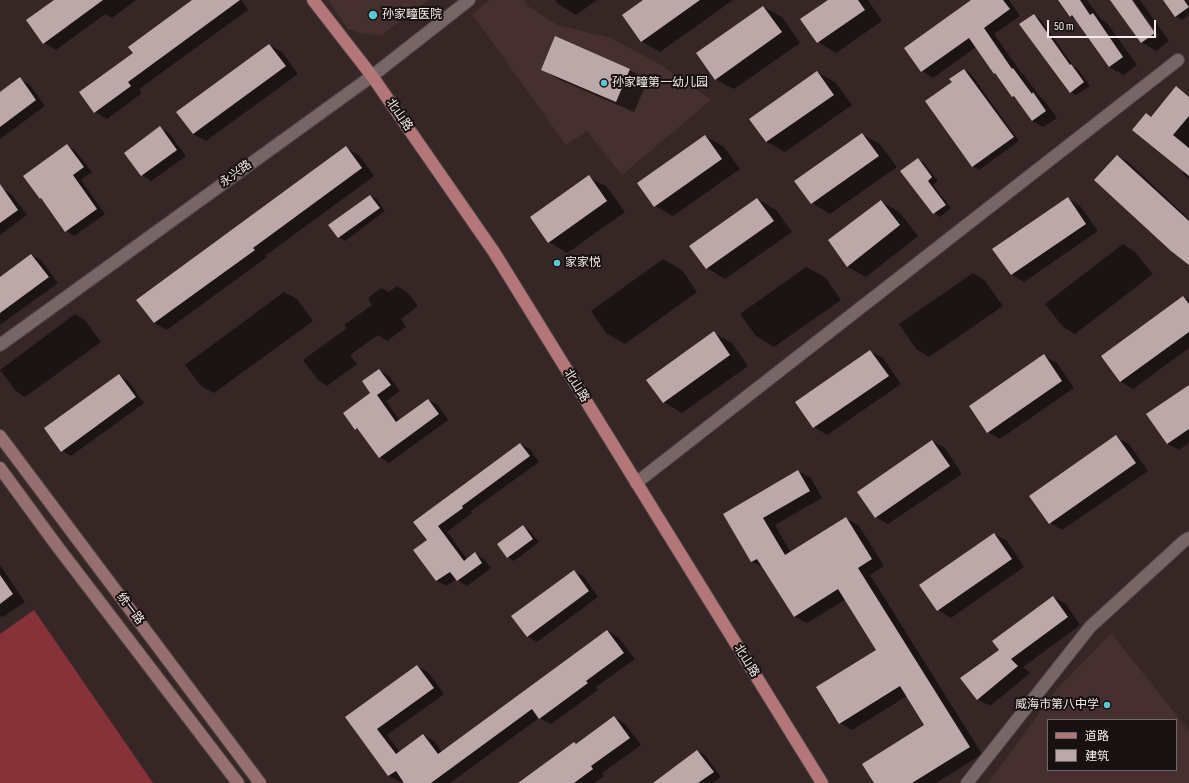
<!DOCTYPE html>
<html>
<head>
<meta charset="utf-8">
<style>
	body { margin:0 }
	#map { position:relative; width:1189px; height:783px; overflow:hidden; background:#362626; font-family:"Sofia Sans Condensed","Noto Sans SC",sans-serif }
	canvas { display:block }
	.legend { position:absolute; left:1047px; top:719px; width:130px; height:52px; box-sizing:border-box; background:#181111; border:1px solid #716969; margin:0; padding:5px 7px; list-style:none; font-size:12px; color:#f7ecec }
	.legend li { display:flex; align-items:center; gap:8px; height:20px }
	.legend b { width:20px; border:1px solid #716969 }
	.scale { position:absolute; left:1047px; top:20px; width:109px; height:18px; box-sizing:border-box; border:2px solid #f7ecec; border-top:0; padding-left:5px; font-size:12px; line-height:14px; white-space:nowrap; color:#f7ecec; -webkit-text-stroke:3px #181111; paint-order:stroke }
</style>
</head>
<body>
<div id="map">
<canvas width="1189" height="783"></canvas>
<ul class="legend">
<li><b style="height:5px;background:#b37779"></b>道路</li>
<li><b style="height:11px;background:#bca8a8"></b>建筑</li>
</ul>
<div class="scale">50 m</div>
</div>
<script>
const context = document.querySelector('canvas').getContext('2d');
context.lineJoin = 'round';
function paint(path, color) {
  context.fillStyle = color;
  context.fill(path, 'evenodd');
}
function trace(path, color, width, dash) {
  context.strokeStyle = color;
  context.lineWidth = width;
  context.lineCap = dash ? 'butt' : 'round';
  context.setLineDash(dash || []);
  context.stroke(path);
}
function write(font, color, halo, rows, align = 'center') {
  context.font = font + ' "Sofia Sans Condensed","Noto Sans SC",sans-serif';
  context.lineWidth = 4;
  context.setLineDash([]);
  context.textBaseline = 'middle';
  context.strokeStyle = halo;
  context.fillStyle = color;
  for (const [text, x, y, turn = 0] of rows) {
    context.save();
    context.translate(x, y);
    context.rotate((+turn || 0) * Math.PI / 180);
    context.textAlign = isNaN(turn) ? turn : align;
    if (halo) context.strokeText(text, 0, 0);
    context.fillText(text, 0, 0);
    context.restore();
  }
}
paint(new Path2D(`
	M328,0h101l-47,35 -19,-1 -15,-5z
	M490,0h34l4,6 29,19 54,13 52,28 48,34 -89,75 -35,-44 -21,14 -94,-131z
	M1111,633l78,98v52h-201l69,-94zM1048,720h128v50h-128z`), '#452f2f');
paint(new Path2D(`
	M34,610l119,173h-153v-149z`), '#873239');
paint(new Path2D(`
	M56,0h80l-24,18 -7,-4 -49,36 -12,-7z
	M194,0h47l7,10 -109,79 3,4 -35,26 -12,-7 39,-59z
	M555,0h42l-21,15 -18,-11z
	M645,0h88l-73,52 -19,-11z
	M829,0h39l14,21 -46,32 -18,-11 -16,-22z
	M972,0h37l11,16 -26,18 28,40 2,1 16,22 4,3 13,18 -14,9 -11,-6 -15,-23 -4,-2 -15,-21 -3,-2 -19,-26 -43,31 -11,-7 -17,-23z
	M1059,0h28l14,19 6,4 30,42 -13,10 -15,-8 -32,-47 -7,-4z
	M1111,0h20l26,38 2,-2 -26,-36h7l29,41 -13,10 -15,-9z
	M1164,0h23l2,2v13l-7,5 -7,-4z
	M763,7l19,10 18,26 -66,46 -19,-10z
	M1034,15l6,4 34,48 3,1 13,18 -14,9 -6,-3z
	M269,45l13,7 16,22 -92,67 -13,-7z
	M542,69l88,1 18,10 -14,32 -74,-32z
	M964,70l6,3 49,68 -40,29 -7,-4z
	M817,72l19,11 16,22 -67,47 -18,-10 -16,-23z
	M20,79l9,5 16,22 -45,33v-46z
	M1176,87l13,10v82l-7,-6 2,-2 -33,-54z
	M160,128l9,5 17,23 -35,25 -9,-6z
	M862,134l18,10 17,23 -67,47 -18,-11z
	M705,136l19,11 16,22 -67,47 -18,-10z
	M67,146l8,4 17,22 -11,8 24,34 -31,22 -8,-5 -22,-31 -3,-1 -17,-22z
	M346,148l13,7 15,21 -109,80 2,1 -100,73 -13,-7z
	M1117,156l10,5 62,58v45z
	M918,159l6,4 14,18 -5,4 18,23 -11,9 -6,-4z
	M589,177l18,10 18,25 -58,41 -18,-11z
	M2,188l9,6 16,21 -27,20v-45z
	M370,196l7,3 8,12 -40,30 -7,-4z
	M1068,198l12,8 18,25 -74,51 -13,-8z
	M757,199l19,11 16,22 -67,47 -18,-11z
	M881,201l18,11 19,24 -52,41 -18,-10 -19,-27z
	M1123,244l12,8 18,22 -78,60 -12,-7 -18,-23z
	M31,255l10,5 17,23 -58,42v-47z
	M663,259l19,11 15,22 -72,52 -19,-11 -15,-22z
	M806,267l19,10 16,23 -67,47 -18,-11 -16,-22z
	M973,273l12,8 18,25 -74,51 -13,-8 -17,-25z
	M397,286l10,6 11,14 -17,13 5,8 -19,14 -9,-6 -28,20 7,9 -30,22 -9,-6 -15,-20 44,-32 -3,-3 28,-20 -4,-7 13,-10 8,4z
	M284,292l13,7 16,22 -99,72 -13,-7 -16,-21z
	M1183,297l6,3v48l-56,41 -12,-7 -19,-26z
	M75,314l10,6 16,22 -76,55 -9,-6 -16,-21z
	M714,333l18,10 16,23 -66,47 -18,-11z
	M870,351l13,7 18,26 -74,51 -13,-8 -18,-25z
	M1044,356l13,7 17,25 -74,51 -12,-7z
	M379,370l10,6 11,15 -14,10 14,20 28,-21 10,5 10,15 -59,43 -9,-6 -19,-25 -5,-3 15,-36z
	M119,375l9,6 16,22 -73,53 -9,-5z
	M1189,386v57l-10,7 -11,-6z
	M1116,437l13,7 19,27 -86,59 -12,-7z
	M932,441l13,7 17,26 -74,50 -12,-7z
	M520,444l10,5 9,13 -68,49 1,2 -25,19 20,27 8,-5 9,5 7,9 -24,18 -11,-7 -9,7 -10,-5 -22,-31 13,-10 -13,-18z
	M798,471l13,7 11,20 -47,27 16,28 55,-35 13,8 25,40 -14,9 112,179 -46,29h-61l51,-57 -19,-30 -55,34 -12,-7 37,-73 -31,-51 -39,24 -13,-7 -29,-47 -13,-8 -28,-47z
	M523,526l6,4 10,12 -25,19 -6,-4z
	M994,534l13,7 17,26 -73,51 -13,-8z
	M0,565l25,37 -22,15 -3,-1z
	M574,571l10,6 14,20 -61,45 -10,-6z
	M1053,597l13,7 14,21 -57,42 7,6 -40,33 -13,-7 23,-49z
	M608,631l10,6 17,22 -39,28 2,3 -47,34 -12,-6 -89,65h-44l-3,-3 -3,2 -11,-6 -43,-58 71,-52 11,6 16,22 -57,41 13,17 23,-17 11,6 8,11z
	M614,717l11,7 16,21 -39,28 2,3 -10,7h-74l57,-38z
	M697,751l8,4 16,22 -9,6h-58z`), '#0007');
paint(new Path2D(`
	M54,0h49l-60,44 -17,-24z
	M192,0h48l-112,82 3,4 -37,27 -15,-21 54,-39 -5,-6z
	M643,0h57l-59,42 -19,-27z
	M828,0h30l7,10 -48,33 -17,-24z
	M971,0h32l7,9 -26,19 28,41 1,-1 19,26 1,-2 13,19 -14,10 -18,-25 -2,1 -17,-24 -1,1 -25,-36 -48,34 -17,-24z
	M1058,0h22l10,15 3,-2 30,44 -14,10 -37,-52 -2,2z
	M1110,0h22l23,33 -14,10z
	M1163,0h21l5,7 -14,10z
	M763,6l19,26 -67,48 -19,-27z
	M1034,14l36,51 1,-1 13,18 -14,11 -51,-69z
	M555,36l75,33 -14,33 -75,-32z
	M269,44l17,22 -93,68 -17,-22z
	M964,69l50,68 -42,30 -47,-66 27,-19 -3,-3z
	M817,71l17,24 -68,47 -17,-23z
	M20,77l16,23 -36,27v-35z
	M1176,86l13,11v19l-16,19 16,13v28l-57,-46 14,-17 5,4z
	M160,126l17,24 -36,26 -17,-23z
	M862,133l17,23 -68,48 -17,-23z
	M705,135l17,24 -68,48 -17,-24z
	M67,144l17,23 -11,8 24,34 -32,23 -24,-34 -1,1 -17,-23z
	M346,146l16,22 -109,80 2,2 -101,73 -18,-23z
	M1117,155l72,66v44l-18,-14 -77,-71z
	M918,158l14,19 -4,4 18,24 -13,9 -33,-43z
	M589,175l18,26 -59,42 -18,-26z
	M0,184l18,26 -18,13z
	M370,195l10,13 -42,30 -10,-13z
	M1068,197l18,27 -75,51 -19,-26z
	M757,198l17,23 -68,48 -17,-23z
	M881,200l19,25 -53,42 -19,-27z
	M31,254l18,23 -49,36v-36z
	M1183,296l6,8v28l-69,50 -19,-26z
	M714,331l16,24 -67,48 -17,-23z
	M870,350l19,26 -76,52 -18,-26z
	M1044,354l18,27 -75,52 -18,-27z
	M379,369l12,16 -14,10 19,27 32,-23 11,15 -60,44 -22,-30 -2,2 -12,-17 27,-20 -8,-12z
	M119,374l17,23 -75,55 -17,-24z
	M1189,385v44l-22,15 -21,-30z
	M1116,435l20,28 -87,61 -20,-28z
	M932,440l18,26 -75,52 -18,-26z
	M520,443l10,13 -68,50 1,2 -25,18 26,35 11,-9 7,11 -25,18 -7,-9 -14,9 -23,-31 14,-10 -14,-18z
	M798,470l12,21 -47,27 22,37 61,-38 26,42 -14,9 112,179 -58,36h-38l-12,-19 62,-39 -24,-39 -61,38 -23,-37 60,-37 -38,-61 -44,28 -37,-58 -6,3 -28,-48z
	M523,525l10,14 -26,19 -10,-14z
	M994,533l18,26 -75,52 -18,-26z
	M574,570l15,21 -62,46 -16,-21z
	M0,575l13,19 -13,10z
	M1053,596l15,21 -57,42 7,7 -41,34 -17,-22 39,-28 -7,-9z
	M607,630l17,23 -38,28 2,2 -49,36 -7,-10 -101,74h-27l-8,-12 -8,5 -43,-59 72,-52 17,23 -57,41 19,25 27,-20 15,20z
	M614,716l16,22 -39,28 2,3 -19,14h-56l56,-41 2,2z
	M697,750l17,22 -16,11h-45z`), '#bca8a8');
const tertiary = new Path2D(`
	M0,345l372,-269 97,-76
	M636,483l542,-423
	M967,783l123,-156 94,-86 5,-3`);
const secondary = new Path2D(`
	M0,436l260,347
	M0,468l57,78 181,237`);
const primary = new Path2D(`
	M313,0l59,76 122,176 328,531`);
trace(tertiary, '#514444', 14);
trace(secondary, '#514444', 14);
trace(primary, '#514444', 14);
trace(tertiary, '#786666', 12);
trace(secondary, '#966f70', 12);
trace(primary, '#b37779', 12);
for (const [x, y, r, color] of [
	[373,15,5,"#52ccd1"],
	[604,83,4,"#52ccd1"],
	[557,263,4,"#52ccd1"],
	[1107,705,4,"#52ccd1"]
]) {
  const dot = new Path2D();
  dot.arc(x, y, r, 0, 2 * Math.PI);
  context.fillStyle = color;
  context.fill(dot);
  trace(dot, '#181111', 1.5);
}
write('12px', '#f7ecec', '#181111', [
	["孙家疃医院",382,15],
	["孙家疃第一幼儿园",612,83],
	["家家悦",565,263],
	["威海市第八中学",1099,705,"right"]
], 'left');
write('12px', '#f7ecec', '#181111', [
	["北山路",399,115,55],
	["永兴路",236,174,-36],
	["北山路",576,386,58],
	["统一路",130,609,53],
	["北山路",746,661,58]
]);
</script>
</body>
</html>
